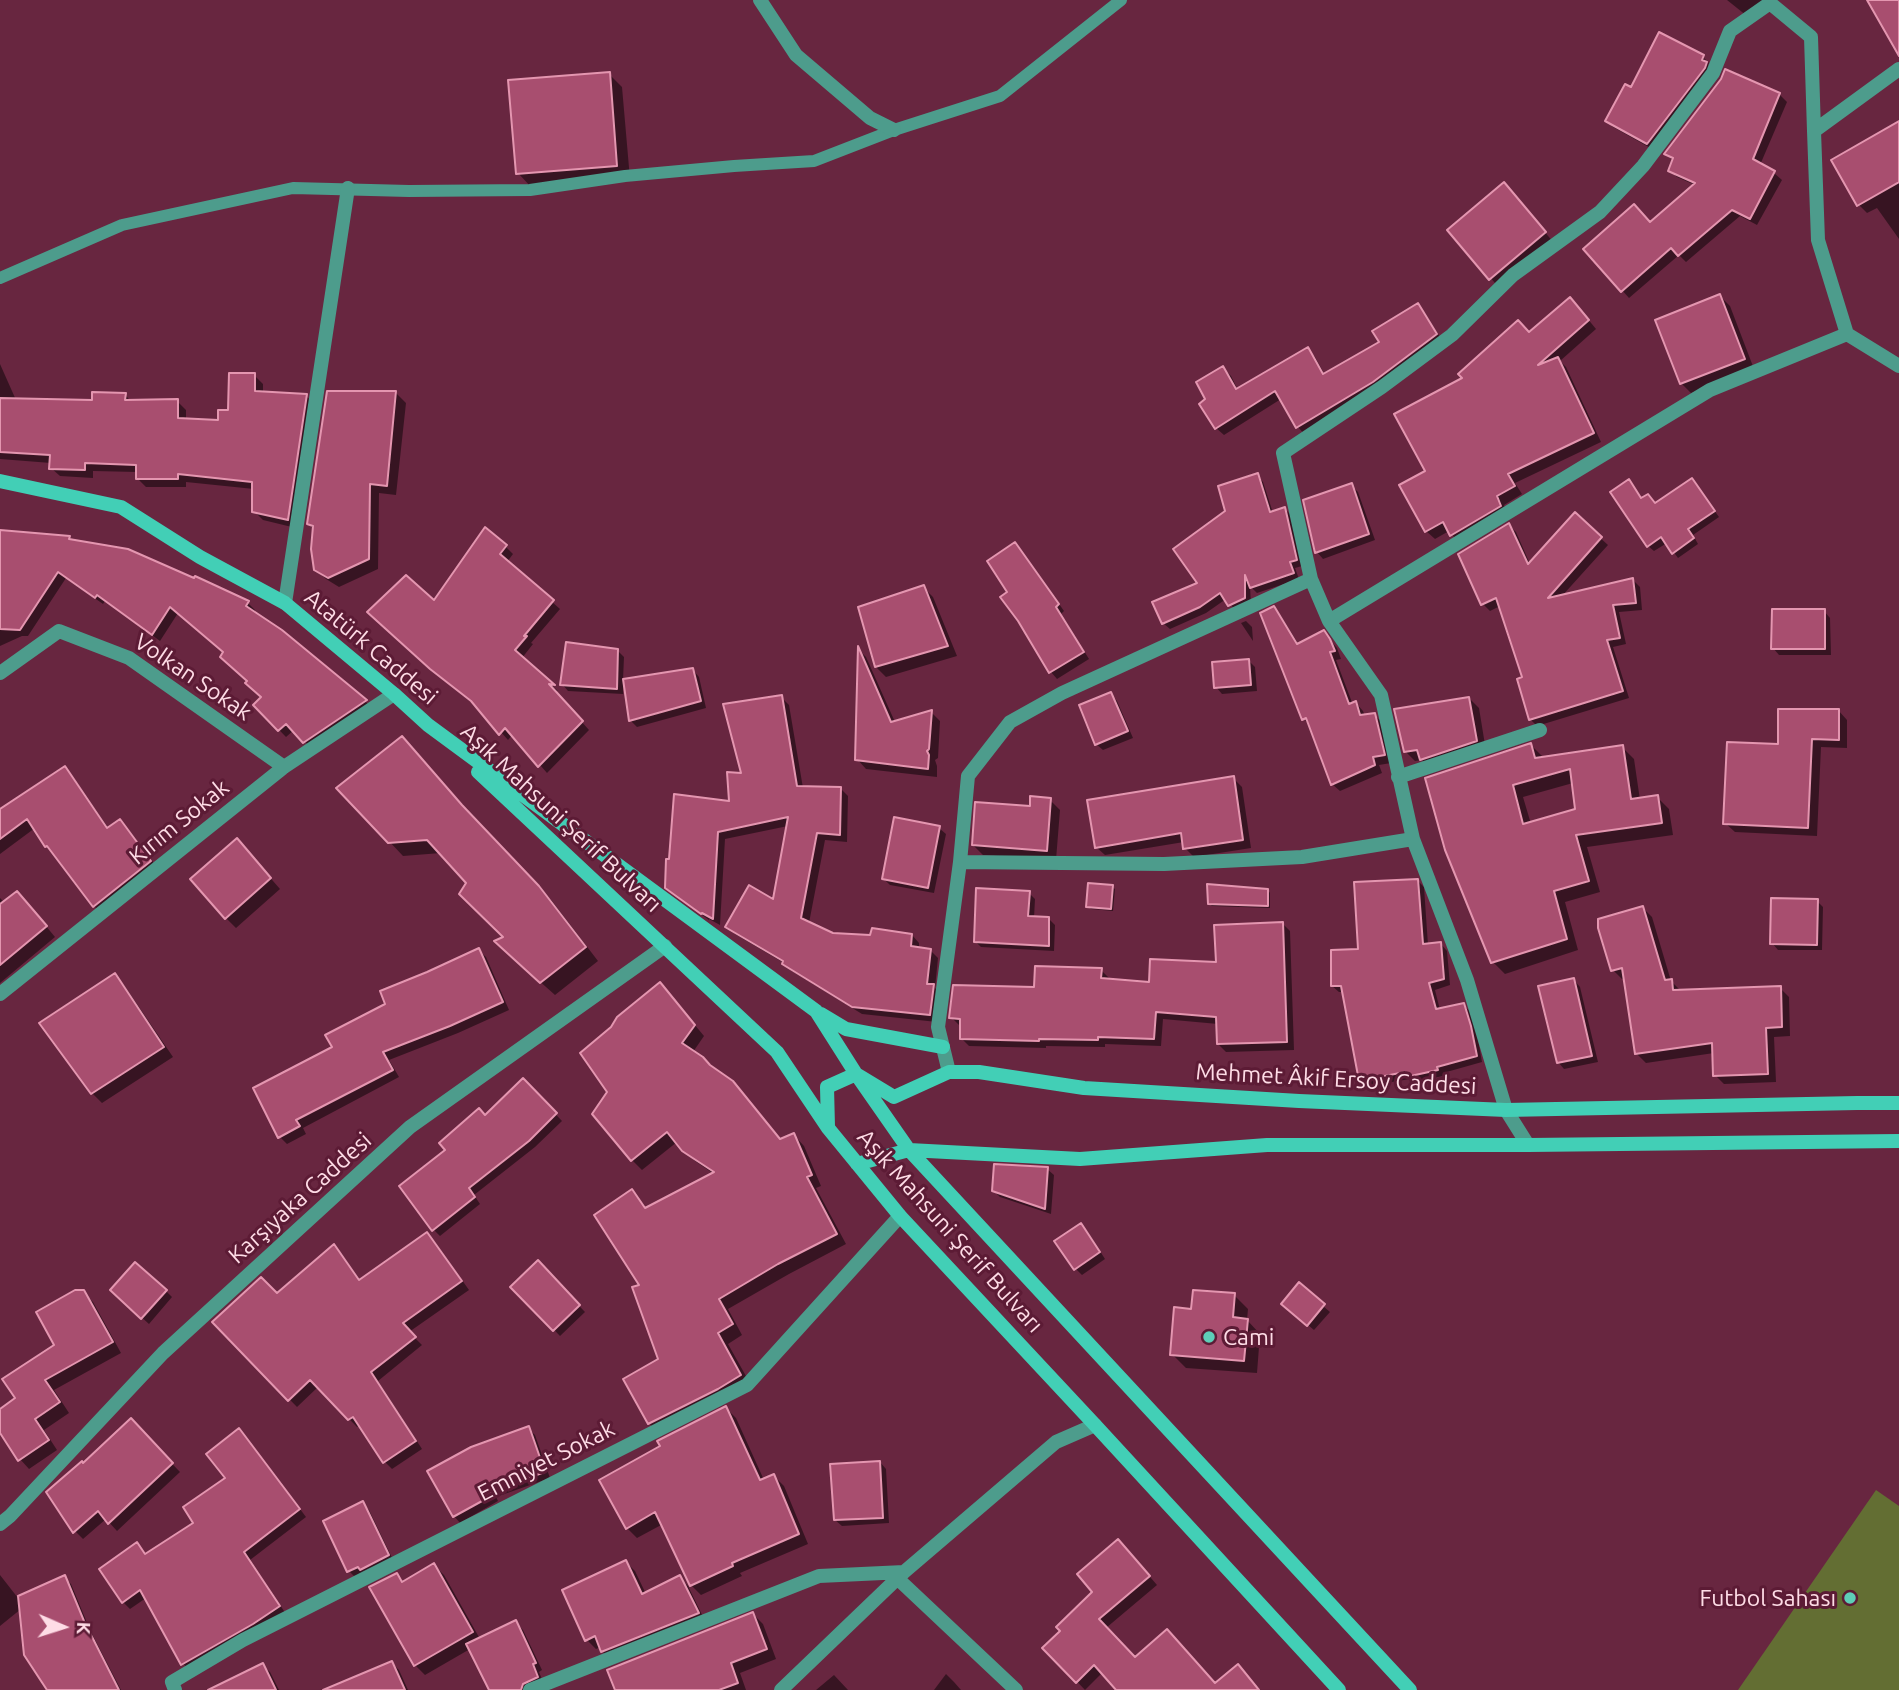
<!DOCTYPE html>
<html>
<head>
<meta charset="utf-8">
<style>
	body { margin:0 }
	#map { position:relative; width:1899px; height:1690px; overflow:hidden; background:#682640; font-family:Ubuntu,sans-serif }
	canvas { display:block }
	.north { position:absolute; left:28px; top:1592px; width:70px; height:70px; -webkit-text-stroke:5px #5c1b35; paint-order:stroke; rotate:93deg; font-size:19px; font-weight:700; line-height:28px; text-align:center; color:#fedce6 }
	.north::after { content:''; display:block; margin:auto; width:24px; height:32px; background:#fedce6; clip-path:polygon(50% 0,100% 100%,50% 72%,0 100%) }
</style>
</head>
<body>
<div id="map">
<canvas width="1899" height="1690"></canvas>
<div class="north">K</div>
</div>
<script>
const context = document.querySelector('canvas').getContext('2d');
context.lineJoin = 'round';
function paint(path, color) {
  context.fillStyle = color;
  context.fill(path, 'evenodd');
}
function trace(path, color, width, dash) {
  context.strokeStyle = color;
  context.lineWidth = width;
  context.lineCap = dash ? 'butt' : 'round';
  context.setLineDash(dash || []);
  context.stroke(path);
}
function write(font, color, halo, rows, align = 'center') {
  context.font = font + ' Ubuntu,sans-serif';
  context.lineWidth = 6;
  context.setLineDash([]);
  context.textBaseline = 'middle';
  context.strokeStyle = halo;
  context.fillStyle = color;
  for (const [text, x, y, turn = 0] of rows) {
    context.save();
    context.translate(x, y);
    context.rotate((+turn || 0) * Math.PI / 180);
    context.textAlign = isNaN(turn) ? turn : align;
    if (halo) context.strokeText(text, 0, 0);
    context.fillText(text, 0, 0);
    context.restore();
  }
}
paint(new Path2D(`
	M1876,1490l23,16v184h-161z`), '#636e33');
paint(new Path2D(`
	M1727,0h51l-26,20z
	M1703,57l6,6 -1,2 4,5 -58,80 -41,-23 -6,-6 25,-32z
	M609,74l13,13 8,92 -99,8 -13,-14z
	M1779,94l8,8 -27,63 14,8 8,7 -25,45 -17,-9 -54,46 -7,-7 -50,43 -44,-49 66,-25 44,-39 -18,-8 -7,-7 4,-9 -7,-7z
	M1899,130v109l-22,-31 -10,5 -8,-8z
	M1513,194l41,49 -54,46 -50,-59z
	M1720,296l10,10 24,63 -63,24 -10,-10z
	M1418,305l7,8 18,29 -138,93 -7,-8 -17,-28 -57,36 -8,-7 -8,-28 15,-32 8,8 7,14 70,-41 7,8 10,18 56,-32z
	M1578,307l18,22 -36,32 6,6 35,75 -86,41 7,11 -18,11 4,9 -49,29 -10,-12 -14,8 -9,-8 1,-60 38,-92 64,-45z
	M0,364l16,36 77,1 32,-6 6,6h46l9,9v10l34,2 10,-10 24,-37 9,9v10l43,2 9,8 -19,124 -33,-8 -9,-9v-22l-68,-7v5h-40l-9,-9v-6l-44,-1v7l-33,-2 -9,-8v-5l-51,-4z
	M396,393l10,10 -10,92 -17,-2 -1,76 -39,18 -13,-8 -10,-10 -2,-39 -5,-6z
	M1257,475l6,7 10,31 12,-4 6,6 11,51 -7,2 4,11 -42,14 -7,-7 1,19 -15,6 -10,-12 -20,14 -36,16 -7,-6 37,-40 27,-72z
	M1692,480l27,37 -26,18 5,9 -20,14 -11,-15 -13,8 -6,-5 -19,-65 13,19 6,-4 8,8z
	M1351,485l7,7 17,48 -52,19 -6,-7z
	M1575,515l33,30 -46,51 71,-16 7,7 2,23 -23,2 7,32 -13,3 16,51 -92,28 -7,-7 -6,-40 -24,-73 -10,5 -7,-7 26,-79 7,7 14,32z
	M0,532l69,5 4,4 122,39 1,-2 52,25 7,7 -1,3 27,18 92,77 -61,41 -18,-19 -8,7 -31,-32 8,-8 -38,-45 -47,-39 -18,28 -55,-40 -2,3 -37,-26 -38,58h-6l-22,10z
	M1015,544l6,6 43,61 -3,3 28,45 -32,20 -6,-7 -32,-52 -9,-28z
	M506,547l7,7 -6,8 53,47 -29,34 2,1 -11,14 36,33 -5,-1 36,40 -42,43 -34,-39 -5,6 -31,-35 -42,-103z
	M923,587l10,10 24,59 -71,21 -10,-10z
	M1274,609l7,7 18,29 24,-13 14,16 4,11 -5,1 17,45 3,-2 7,8 2,5 9,-1 8,7 9,41 -12,2 3,8 -42,18 -8,-7 -21,-57 -7,-8z
	M1824,611l6,7 1,37h-52l-6,-7z
	M1246,621l6,6 1,14 -12,-18z
	M617,650l7,7 -1,23 70,-10 6,7 7,31 -69,19 -6,-6 -6,-40h-2v13l-55,-3 -6,-7z
	M859,650l7,7 29,65 36,-10 9,9 -2,37 -3,2 2,6v11l-71,-8 -9,-10z
	M1249,661l6,6 2,24 -35,3 -6,-7z
	M1111,694l6,7 16,37 -30,12 -7,-6z
	M781,697l8,8 14,83h37l8,8 -1,46 -22,-2 -16,83 23,12 40,2 40,-2 7,8v6l11,1 8,8 -3,30 6,6 -4,28 -75,-8 -70,-43 -8,-8 -49,-29 -7,-8 46,-24 14,-76 -63,13 -5,86 -11,-6v1l-34,-25 -8,-8 64,-84 12,-28z
	M1469,698l10,10 7,43 -55,18 -9,-9 -7,1 -10,-10z
	M1838,710l9,10v28l-26,-1 -4,89 -82,-4 -10,-9 54,-77z
	M1531,745l12,12 79,-10 12,12 6,41 17,-3 12,12 4,26 -86,12 13,45 -35,10 13,48 -73,24 -12,-12 -46,-113zM1573,783l4,27 -46,14 -8,-27z
	M65,768l8,9 36,52 11,-8 9,9 30,40 -56,45 -9,-9 -59,-78 -35,26v-43z
	M1233,778l9,9 9,61 -57,9 -9,-9 -1,-6 -79,13 -9,-8z
	M339,788l137,33 76,80 46,60 -43,34 -46,-41 -4,-17 -36,-55 -28,-29 -38,3z
	M1050,800l10,10 -4,50 -73,-5 -10,-10 58,-37z
	M939,828l7,6 -12,59 -44,-8 -7,-7z
	M246,850l34,39 -44,39 -10,-10z
	M1417,880l7,7 4,58 13,-1 6,7 3,34 -15,5 5,20 23,-5 7,6 7,23 5,28 -39,11v3l-29,6 -4,-3 -43,7 -6,-6 -17,-88h-5l-7,-6z
	M1112,887l3,2 -2,22 -22,-2 -3,-3z
	M1268,890l2,3v15l-58,-2 -3,-2z
	M1029,893l6,6 -1,19 15,1 6,6 -1,26 -73,-4 -6,-6z
	M0,898l5,5 21,-1 29,35 -55,46z
	M1817,901l6,6 -1,43h-44l-6,-7z
	M1643,908l9,9 19,64 10,10 99,-3 9,9 1,39 -16,1 2,45 -52,2 -9,-9 -1,-22 -68,10 -9,-9 -12,-76 -3,1 -9,-9z
	M1282,923l8,8 4,119 -68,2 -8,-8v-20l-55,-5 -2,27 -56,-2v3l-59,-1v2l-77,-2 -8,-8 1,-13h-3l-8,-8 84,-28 66,-19 8,8v3l42,3 67,-20z
	M478,950l8,7 23,53 -51,23 -69,27 10,17 -96,51 3,6 -19,10 -7,-7 54,-89 53,-44z
	M115,975l9,10 49,72 -71,46 -10,-10z
	M1574,980l6,7 18,75 -34,7 -6,-7z
	M670,995l34,41 -11,16 88,89 13,-6 10,11 17,40 -5,2 30,56 -57,30 -61,35 14,26 -14,9 23,41 -92,49 -10,-11 11,-63 -18,-74 -10,-94 15,17 67,-35 -19,-13 -18,-19 -35,28 -10,-10z
	M523,1080l39,41 -27,26 -61,48 6,9 -40,32 -6,-6 52,-113z
	M1047,1169l7,6 -3,39 -51,-17 -7,-7z
	M1081,1225l6,6 18,28 -23,16 -7,-7z
	M427,1234l8,8 34,48 -60,42 13,13 -44,36 44,68 -30,20 -8,-8 -24,-36 -3,2 -39,-40 -21,20 -83,-85 63,-26 57,-50 8,8 18,27z
	M538,1263l47,49 -25,24 -47,-49z
	M166,1291l6,6 -23,27 -31,-28z
	M83,1292l10,10 28,51 -67,37 15,23 -25,17 13,20 -28,19 -9,-10 -20,-29v-19l18,-12 38,-54z
	M1234,1295l14,14 -1,11 13,14 -3,39 -71,-5 -14,-14 21,-43z
	M1323,1306l7,6 -16,18 -24,-20z
	M726,1408l10,10 28,62 10,-4 10,10 24,58 -68,29 2,3 -41,19 -10,-10 -28,-61 -26,14 -10,-10z
	M131,1421l49,51 -63,59 -11,-12 -23,20 -8,-8 8,-66z
	M528,1428l7,7 15,43 -54,19 2,4 -38,22 -6,-7z
	M246,1437l60,80 -56,43 36,54 -96,56 -8,-7 -36,-65 -16,11 -7,-7 14,-57 10,11 49,-33 31,-45z
	M880,1462l6,7 3,54 -47,3 -7,-6z
	M363,1504l6,6 25,52 -39,15 -6,-6z
	M1126,1549l31,36 -51,43 29,31 81,26 42,5h-140l-15,-18 -18,18 -40,-42 17,-17 33,-39z
	M626,1562l9,9 11,23 33,-17 9,9 18,37 -95,37 -9,-9 -1,-4 -5,2 -9,-9z
	M434,1565l10,10 36,64 35,-17 8,8 19,40 -3,2 5,12 -12,6h-41l-21,-41 -45,26 -10,-10 -18,-90 7,7z
	M0,1575l18,23 46,-21 7,7 19,46 31,60h-72l-28,-81 -21,17z
	M753,1614l10,10 13,35 -36,14 6,17h-129z
	M392,1663l7,7 9,20h-55z
	M262,1665l8,7 9,18h-67z
	M946,1674l8,8 7,8h-27z
	M834,1675l14,15h-32z`), '#0007');
const building = new Path2D(`
	M1867,0h32v56z
	M1659,32l45,23 -2,5 5,2 -2,6 -58,76 -42,-23 20,-37 6,3z
	M1725,69l55,24 -27,66 22,12 -25,48 -18,-9 -54,46 -7,-8 -50,44 -38,-43 51,-45 16,18 45,-39 -27,-12 5,-13 -9,-4 57,-75z
	M610,72l7,94 -101,8 -8,-94z
	M1899,121v61l-42,24 -26,-46z
	M1504,182l42,50 -57,48 -42,-50z
	M1720,294l25,65 -65,25 -25,-64z
	M1570,297l19,23 -51,45 20,-8 36,76 -86,41 7,12 -18,10 4,10 -51,30 -7,-14 -18,10 -26,-47 26,-14 -31,-57 68,-36 -4,-4 60,-54 11,12z
	M1418,303l19,31 -64,48 -77,46 -21,-37 -60,38 -16,-25 6,-5 -9,-17 27,-16 13,23 72,-42 15,27 56,-32 -7,-11z
	M229,373h26v18l52,3 -19,126 -36,-8v-30l-74,-8v5h-42v-14l-51,-2v7l-36,-1 1,-14 -50,-3v-54l92,2v-8l34,1 -1,7 53,-1v19l40,2v-10h10z
	M327,391h69l-9,95 -17,-2 -1,75 -41,19 -14,-8 -3,-21 2,-23 -6,-2z
	M1258,473l12,39 15,-5 12,53 -7,2 4,11 -44,15 -5,-13v23l-17,8 -8,-13 -20,14 -38,17 -10,-22 45,-19 -24,-34 52,-38 -7,-25z
	M1692,478l23,33 -27,18 6,9 -22,16 -11,-17 -14,10 -37,-55 19,-13 12,19 7,-4 7,9z
	M1352,483l17,51 -54,19 -12,-53z
	M1575,512l27,25 -54,61 85,-20 3,25 -23,2 7,33 -13,2 16,51 -94,29 -12,-41 5,-2 -26,-79 -15,7 -23,-51 51,-31 19,41z
	M485,527l22,18 -7,9 54,46 -30,36h3l-12,14 40,35 -6,-1 34,37 -45,46 -33,-39 -6,7 -28,-34 -41,-32 -63,-57 39,-37 28,25z
	M0,530l70,6 -1,3 59,10 66,29 1,-2 54,25 -3,5 36,24 85,70 -64,43 -17,-19 -8,7 -25,-26 8,-8 -16,-14 2,-2 -27,-24 3,-5 -53,-45 -18,28 -55,-40 -2,3 -37,-26 -38,58 -20,-1z
	M1015,542l44,62 -3,3 28,45 -35,21 -31,-52 -18,-24 7,-5 -20,-31z
	M924,585l24,61 -73,21 -17,-60z
	M1274,606l23,38 27,-14 6,9 5,12 -5,1 19,52 7,-3 4,14 15,-2 10,42 -12,2 2,8 -44,20 -25,-67 -4,2 -42,-107z
	M1772,609h53v40h-54z
	M566,642l52,7 -1,40 -57,-4z
	M858,646l33,76 41,-12 -3,39 -2,2 2,4 -1,14 -73,-9z
	M1249,659l2,26 -37,3 -2,-26z
	M693,668l8,33 -72,20 -6,-42z
	M1111,692l17,39 -33,14 -16,-40z
	M782,695l15,91 44,1 -1,48 -23,-2 -16,85 32,15 37,2 2,-7 40,6 -1,12 20,3 -4,35h7l-4,31 -78,-8 -70,-43 1,-3 -58,-34 24,-42 24,14 15,-82 -70,15 -5,87 -11,-6 -1,1 -36,-26 1,-29h3l5,-65 55,7 -2,-29 14,1 -18,-69z
	M1469,697l8,44 -57,19 -3,-10 -13,2 -10,-43z
	M1778,709h61v31l-27,-1 -4,89 -85,-4 4,-82 51,2z
	M402,736l60,69 77,81 47,61 -46,36 -46,-42 9,-4 -44,-43 7,-11 -39,-43 -39,3 -52,-55z
	M1531,743l4,15 88,-13 8,54 27,-4 4,28 -86,12 13,46 -35,10 13,48 -76,24 -46,-113 -20,-72zM1570,769l5,40 -52,15 -10,-39z
	M65,766l42,62 13,-9 31,42 -58,46 -46,-61 -2,1 -18,-28 -27,20v-30z
	M1234,776l9,64 -60,9 -2,-16 -86,15 -8,-48z
	M1030,796l21,2 -4,53 -75,-6 3,-43 55,4z
	M894,817l46,9 -12,62 -46,-9z
	M237,838l34,40 -46,41 -35,-40z
	M1418,879l5,65 18,-2 3,37 -15,4 7,26 28,-6 7,23 6,30 -40,11 1,3 -32,7 -1,-5 -46,9 -18,-95h-10v-36l27,-1 -4,-67z
	M1088,883l25,2 -2,24 -25,-2z
	M1207,884l61,5v17l-60,-2z
	M976,888l54,3 -2,25 21,1v29l-75,-4z
	M17,891l30,35 -47,39v-61z
	M1771,898l47,1 -1,46 -47,-1z
	M1643,906l22,74 7,-1 1,11 108,-4 1,41 -16,1 2,46 -55,2 -1,-33 -77,11 -13,-86 -11,3 -13,-43v-9z
	M1283,922l4,120 -70,2 -1,-27 -60,-5 -2,27 -56,-2v3l-59,-1v2l-79,-2v-20l-11,-1 4,-33 81,2 1,-21 67,2 -1,10 48,4 1,-23 66,3 -2,-37z
	M479,948l24,54 -53,24 -67,26 10,18 -97,50 4,6 -22,12 -25,-50 79,-41 -7,-12 60,-31 -5,-13 47,-19z
	M115,973l49,74 -73,47 -52,-71z
	M1574,978l18,78 -35,7 -19,-77z
	M660,982l35,43 -13,18 21,14 7,8 23,16 47,58 14,-6 18,42 -5,2 30,57 -59,30 -59,35 14,25 -15,9 23,42 -23,14 -70,35 -25,-45 35,-20 -26,-72 7,-2 -45,-70 38,-26 13,19 69,-36 -32,-21 -15,-19 -36,29 -39,-47 15,-22 -27,-39 31,-26 6,-10z
	M523,1078l34,35 -28,28 -60,47 6,9 -43,34 -33,-45 46,-36 -6,-7 40,-35 6,7z
	M994,1164l54,3 -3,42 -53,-18z
	M1081,1223l19,29 -26,18 -20,-29z
	M427,1232l35,49 -59,42 13,14 -45,35 45,69 -33,22 -30,-46 -5,3 -38,-40 -22,21 -76,-79 49,-45 16,16 57,-49 25,36z
	M538,1260l42,45 -27,26 -43,-44z
	M135,1262l32,28 -26,29 -31,-29z
	M1299,1282l26,22 -18,22 -26,-22z
	M75,1290h9l29,52 -68,38 15,22 -25,17 14,21 -31,21 -18,-28v-24l15,-11 -13,-19 52,-34 -18,-33z
	M1193,1290l42,3 -2,24 15,2 -4,42 -74,-6 4,-48 17,2z
	M726,1406l34,74 14,-6 25,60 -67,29 1,3 -43,20 -35,-74 -29,17 -27,-49 61,-34 -3,-5z
	M131,1418l42,45 -65,61 -10,-13 -25,22 -27,-41 36,-31 1,2z
	M529,1426l16,46 -54,19 2,4 -40,22 -26,-46 44,-24z
	M239,1428l61,81 -56,43 36,54 -27,18 -72,41 -41,-75 -18,13 -23,-34 38,-27 8,12 48,-31 -10,-16 42,-29 -19,-24z
	M880,1461l3,57 -49,2 -4,-56z
	M363,1501l26,54 -29,15 -2,-3 -11,5 -24,-51z
	M1118,1539l32,37 -51,43 36,38 32,-28 48,54 23,-19 21,26h-143l-22,-25 -18,18 -34,-35 18,-17 -4,-4 36,-35 -15,-18z
	M626,1560l16,34 38,-19 19,38 -98,39 -6,-16 -10,5 -23,-51z
	M434,1563l39,69 -59,34 -45,-79 28,-14 5,9z
	M65,1575l19,46 35,69h-72l-23,-35 -6,-59z
	M753,1612l14,37 -36,14 7,20 -19,7h-104l-8,-20z
	M516,1620l20,43 -3,1 5,13 -15,7 -2,6h-32l-23,-46z
	M392,1661l13,29h-82z
	M263,1663l13,27h-68z`);
paint(building, '#a84e6f');
trace(building, '#e496b0', 2);
trace(new Path2D(`
	M0,278l122,-53 171,-37 116,3 121,-1 95,-14 109,-10 80,-5 80,-31 106,-34 121,-96`), '#4d9c8c', 12);
trace(new Path2D(`
	M1899,69l-85,62 4,109 29,94 52,32
	M1311,579l-28,-126 99,-66 70,-52 61,-60 87,-63 43,-46 70,-93 17,-42 40,-28 41,34 3,94
	M285,603l63,-415
	M1329,621l52,74 32,144 54,141 39,130 22,35
	M0,673l59,-42 70,27 155,109
	M1398,777l142,-47
	M960,862l204,2 138,-7 111,-18
	M0,994l284,-227 110,-73
	M949,1072l-11,-45 22,-165 8,-86 42,-54 52,-29 249,-114 18,42 381,-231 137,-56
	M897,1578l119,112
	M175,1690l-3,-8 71,-42 504,-255 153,-169
	M530,1690l289,-114 85,-4
	M781,1690l123,-118 152,-130 39,-17`), '#4d9c8c', 14);
trace(new Path2D(`
	M760,0l36,55 74,63 24,12
	M0,1524l10,-8 153,-163 247,-226 255,-181`), '#4d9c8c', 14);
trace(new Path2D(`
	M0,481l121,26 79,50 85,46 109,91 34,31 388,286 40,63 53,76 501,540
	M478,772l299,280 51,76 72,88 195,209 244,265
	M821,1014l25,15 97,18
	M828,1127l-1,-40 29,-13 38,23 55,-25h30l105,16 215,13 207,9 351,-7h42
	M857,1164l52,-14 171,9 187,-14h261l371,-4`), '#42cfb6', 14);
for (const [x, y, r, color] of [
	[1209,1337,7,"#5eceb8"],
	[1850,1598,7,"#5eceb8"]
]) {
  const dot = new Path2D();
  dot.arc(x, y, r, 0, 2 * Math.PI);
  context.fillStyle = color;
  context.fill(dot);
  trace(dot, '#5c1b35', 2.5);
}
write('23px', '#fedce6', '#5c1b35', [
	["Atatürk Caddesi",371,647,40],
	["Volkan Sokak",193,677,34],
	["Aşık Mahsuni Şerif Bulvarı",561,818,43],
	["Kırım Sokak",179,822,-39],
	["Mehmet Âkif Ersoy Caddesi",1336,1079,3],
	["Karşıyaka Caddesi",300,1198,-42],
	["Aşık Mahsuni Şerif Bulvarı",950,1231,48],
	["Emniyet Sokak",546,1461,-27]
]);
write('23px', '#fedce6', '#5c1b35', [
	["Cami",1223,1337],
	["Futbol Sahası",1836,1598,"right"]
], 'left');
</script>
</body>
</html>
